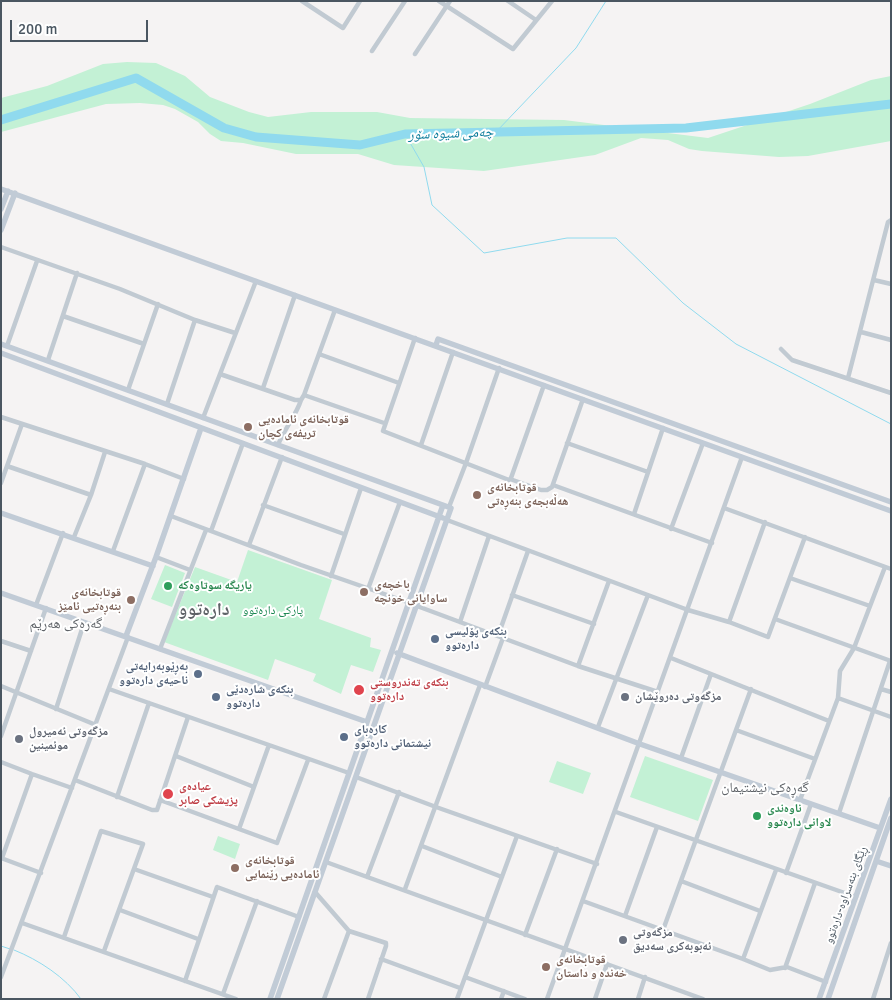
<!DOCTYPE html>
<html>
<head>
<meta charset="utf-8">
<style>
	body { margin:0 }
	#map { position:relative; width:892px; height:1000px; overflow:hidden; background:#f5f3f3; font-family:Signika,sans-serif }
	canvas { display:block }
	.frame { position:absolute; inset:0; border:2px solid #4a5661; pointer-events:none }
	.scale { position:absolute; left:10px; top:20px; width:138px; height:22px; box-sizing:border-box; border:2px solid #4a5661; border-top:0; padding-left:6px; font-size:15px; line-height:18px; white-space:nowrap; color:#4a5661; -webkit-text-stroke:4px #fff; paint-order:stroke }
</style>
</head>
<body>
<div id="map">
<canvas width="892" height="1000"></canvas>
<div class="frame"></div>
<div class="scale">200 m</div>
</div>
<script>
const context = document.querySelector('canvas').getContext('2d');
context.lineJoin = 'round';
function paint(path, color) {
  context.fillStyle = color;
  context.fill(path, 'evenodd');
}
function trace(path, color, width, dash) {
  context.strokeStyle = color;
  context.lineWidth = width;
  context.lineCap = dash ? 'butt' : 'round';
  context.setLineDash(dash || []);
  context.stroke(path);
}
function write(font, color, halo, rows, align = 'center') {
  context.font = font + ' Signika,"Noto Naskh Arabic",sans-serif';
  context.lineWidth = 4;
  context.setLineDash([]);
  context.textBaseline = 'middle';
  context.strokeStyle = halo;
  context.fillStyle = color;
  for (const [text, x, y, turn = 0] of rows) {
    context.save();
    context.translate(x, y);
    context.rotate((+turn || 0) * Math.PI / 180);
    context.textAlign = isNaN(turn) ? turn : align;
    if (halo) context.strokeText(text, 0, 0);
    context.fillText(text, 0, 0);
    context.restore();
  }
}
paint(new Path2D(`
	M127,62l29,1 29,13 25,21 39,15 19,5 43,-5h66l33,6 154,2 144,18 102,-34 61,-24 20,-4v65l-83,15 -29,1 -77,-6 -13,-2 -21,-9 -27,-2 -46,17 -111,16 -90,-6 -36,-11h-62l-53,-11 -22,-2 -11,-7 -12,-12 -23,-13 -12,-4 -23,-2 -34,1 -105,28v-34l46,-12 56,-22z
	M248,550l84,30 -13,39 52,19 -1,9 11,3 -8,22 -22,-7 -10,29 -28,-13 3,-7 -41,-15 -7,21 -104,-38 31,-75 42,15z
	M165,565l20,8 -13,34 -21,-8z
	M645,756l68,24 -15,41 -68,-24z
	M557,761l34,12 -8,21 -34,-12z
	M218,836l22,8 -5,15 -22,-9z`), '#c3f1d5');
trace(new Path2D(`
	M496,132l80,-84 30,-47
	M405,134l19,33 8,38 52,48 83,-15h49l67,65 53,41 155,80
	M1,946l9,3
	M14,950c25,10 51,27 67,49`), '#90daee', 1);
trace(new Path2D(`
	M1,120l135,-42 88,50 32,9 104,8 45,-11 281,-6 205,-24`), '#90daee', 9);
trace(new Path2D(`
	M302,1l41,27 17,-27
	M439,1l74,48 39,-48
	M508,1l28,19
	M372,51l33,-50
	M415,54l35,-53
	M1,247l119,42 75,31 40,13
	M874,280l17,4
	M63,316l81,28
	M861,332l30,8
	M415,338l-32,93 126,49 2,-2 33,-93
	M7,346l30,-85
	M781,349l11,11 99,33
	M319,354l80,29
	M48,360l29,-87
	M220,374l75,26h6l3,-5 31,-85
	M848,378l40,-156 3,-2
	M263,388l32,-93
	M128,390l30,-86
	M304,395l80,28
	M167,404l28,-84
	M1,417l144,47 39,15
	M203,418l53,-137
	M567,443l81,29
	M278,445c6,-16 18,-29 23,-45
	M421,445l32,-93
	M7,466l84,29
	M510,479l31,11h6l5,-3 31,-88
	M1,483l21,-59
	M553,485l159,58
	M263,505l81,29
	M449,507l17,-44 33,-95
	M724,508l167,61
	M634,514l29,-86
	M171,516l130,49 109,38
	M447,520l241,90 41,12 39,15 37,-100
	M671,529l32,-86
	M211,531l32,-88
	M74,537l17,-42 14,-43
	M249,545l33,-88
	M113,551l32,-87
	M156,557l34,13
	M331,576l30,-88
	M790,578l80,28
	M368,589l32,-87
	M512,595l82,29
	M36,605l27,-72
	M417,606l161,60 80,26
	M775,619l116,42
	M460,622l29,-86
	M729,622l36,-100
	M498,636l30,-85
	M1,641l30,10
	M160,649l46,-119
	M671,658l158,63
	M578,666l31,-85
	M1,686l95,39
	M485,687l18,-49
	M109,689l240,84
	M881,689l10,3
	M838,698l53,19
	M56,709l28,-86
	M598,727l50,-132
	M736,730l79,29
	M1,736l45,-128
	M176,756l78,31
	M681,758l30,-84
	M1,762l31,12 40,14
	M356,777l80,30 161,57
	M75,780l77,30h5l31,-93
	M117,797l32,-94
	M160,800l117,43 31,-83
	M800,800l38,-102 2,-27 14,-23 31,-81
	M616,812l240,85
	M839,813l51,-152
	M239,829l30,-84
	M422,846l80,31
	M1,858l40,15
	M2,858l30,-84
	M326,862l377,137
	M134,869l79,28
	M786,873l25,-69
	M367,877l32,-85
	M681,881l79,30
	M405,889l75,-204
	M315,892l34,39 37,12v3l-18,53
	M583,901l160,58 27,11 17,-3 39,15
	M120,910l78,29
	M625,916l32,-89
	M22,923l214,76
	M663,930l88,-241
	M525,935l32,-86
	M64,937l37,-106 42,13 -39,107
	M381,959l79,29
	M743,959l33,-89
	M785,968l30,-85
	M1,977l127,-340
	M465,977l60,22
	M185,981l32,-94 82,30
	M223,994l34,-93
	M324,999l25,-68
	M457,999l60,-163
	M501,999l3,-8
	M547,999l195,-542
	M595,999l12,-35
	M638,999l7,-22
	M873,999l18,-56`), '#c1cad2', 4.5);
trace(new Path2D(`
	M1,189l890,322
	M1,209l7,-18
	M1,230l14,-37
	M1,344l450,164 -174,491
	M436,345l2,-6 453,163
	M1,353l442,165
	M1,513l152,53
	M1,593l366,129
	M126,636l30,-79 45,-129
	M397,653l243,91 240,84
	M876,861l15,5
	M270,999l173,-494
	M819,999l72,-200
	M828,999l63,-181`), '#c1cbd6', 5.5);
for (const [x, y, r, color] of [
	[248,427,5,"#8d6e63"],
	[477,495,5,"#8d6e63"],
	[168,586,5,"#2e9e5b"],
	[364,592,5,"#8d6e63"],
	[131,600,5,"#8d6e63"],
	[435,639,5,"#5c6f8a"],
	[198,674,5,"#5c6f8a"],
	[359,690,6,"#e0444e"],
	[216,697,5,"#5c6f8a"],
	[625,697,5,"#6b7280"],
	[344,737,5,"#5c6f8a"],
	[19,739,5,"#6b7280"],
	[168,794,6,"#e0444e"],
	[757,816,5,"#2e9e5b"],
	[235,868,5,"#8d6e63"],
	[623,940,5,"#6b7280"],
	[546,967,5,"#8d6e63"]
]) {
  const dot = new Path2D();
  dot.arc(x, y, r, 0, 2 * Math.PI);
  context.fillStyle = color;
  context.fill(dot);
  trace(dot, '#fff', 2);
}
write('bold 12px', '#785e54', '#fff', [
	["قوتابخانەی ئامادەیی",258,420],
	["تریفەی کچان",258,434],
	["قوتابخانەی",487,488],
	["هەڵەبجەی بنەڕەتی",487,502],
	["باخچەی",374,585],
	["ساوایانی خونچە",374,599],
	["قوتابخانەی",121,593,"right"],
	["بنەڕەتیی ئامێز",121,607,"right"],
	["قوتابخانەی",245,861],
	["ئامادەیی رێنمایی",245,875],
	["قوتابخانەی",556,960],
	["خەندە و داستان",556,974]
], 'left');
write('bold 12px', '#27864d', '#fff', [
	["یاریگە سوتاوەکە",178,586],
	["ناوەندی",767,809],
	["لاوانی دارەتوو",767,823]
], 'left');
write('12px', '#17864f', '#fff', [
	["پارکی دارەتوو",273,611]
]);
write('bold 12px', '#4e5e75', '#fff', [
	["بنکەی پۆلیسی",445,632],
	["دارەتوو",445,646],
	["بەڕێوبەرایەتی",188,667,"right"],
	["ناحیەی دارەتوو",188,681,"right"],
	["بنکەی شارەدێی",226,690],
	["دارەتوو",226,704],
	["کارەبای",354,730],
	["نیشتمانی دارەتوو",354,744]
], 'left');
write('bold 12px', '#be3a42', '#fff', [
	["بنکەی تەندروستی",370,683],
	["دارەتوو",370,697],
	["عیادەی",179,787],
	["پزیشکی صابر",179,801]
], 'left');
write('bold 12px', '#5b616d', '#fff', [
	["مزگەوتی دەروێشان",635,697],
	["مزگەوتی ئەمیرول",29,732],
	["موئمینین",29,746],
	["مزگەوتی",633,933],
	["ئەبوبەکری سەدیق",633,947]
], 'left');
write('12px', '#4a5661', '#fff', [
	["ڕێگای بنەسراوە-دارەتوو",846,895,-70]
]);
write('italic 14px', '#0c7c9b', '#fff', [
	["چەمی شیوە سۆر",451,134,-2]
]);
write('14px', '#5f6368', '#fff', [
	["گەرەکی هەرێم",66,624],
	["گەڕەکی نیشتیمان",765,788]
]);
write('bold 18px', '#5f6368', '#fff', [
	["دارەتوو",204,610]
]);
</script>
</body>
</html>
